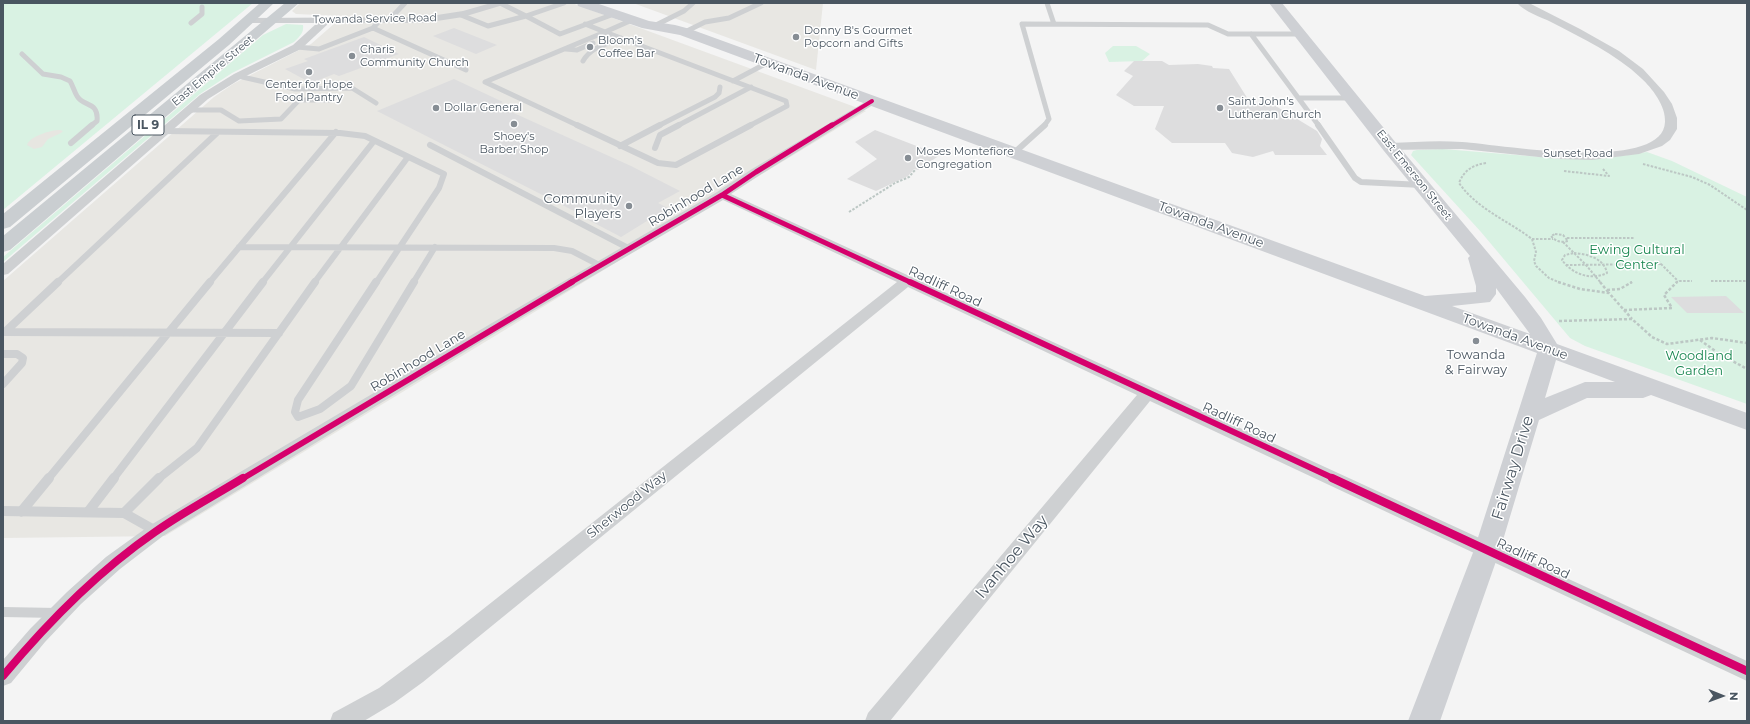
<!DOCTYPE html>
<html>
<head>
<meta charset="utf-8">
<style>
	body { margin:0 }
	#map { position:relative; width:1750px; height:724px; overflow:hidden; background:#f4f4f4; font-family:Montserrat,sans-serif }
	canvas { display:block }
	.frame { position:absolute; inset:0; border:4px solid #4a5661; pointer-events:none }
	.north { position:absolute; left:1702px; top:676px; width:40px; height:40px; -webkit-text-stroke:3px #fff; paint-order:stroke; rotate:91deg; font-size:11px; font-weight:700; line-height:16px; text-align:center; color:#4a5661 }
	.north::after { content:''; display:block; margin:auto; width:14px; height:18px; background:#4a5661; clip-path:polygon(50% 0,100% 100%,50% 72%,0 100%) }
</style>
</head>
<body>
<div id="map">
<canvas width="1750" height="724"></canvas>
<div class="frame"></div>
<div class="north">N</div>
</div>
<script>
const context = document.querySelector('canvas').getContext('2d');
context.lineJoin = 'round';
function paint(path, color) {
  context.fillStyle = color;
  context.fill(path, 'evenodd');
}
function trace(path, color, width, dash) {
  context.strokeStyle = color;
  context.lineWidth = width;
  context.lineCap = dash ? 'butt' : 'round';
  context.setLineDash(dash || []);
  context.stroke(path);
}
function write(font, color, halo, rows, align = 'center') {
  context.font = font + ' Montserrat,sans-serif';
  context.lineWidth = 3;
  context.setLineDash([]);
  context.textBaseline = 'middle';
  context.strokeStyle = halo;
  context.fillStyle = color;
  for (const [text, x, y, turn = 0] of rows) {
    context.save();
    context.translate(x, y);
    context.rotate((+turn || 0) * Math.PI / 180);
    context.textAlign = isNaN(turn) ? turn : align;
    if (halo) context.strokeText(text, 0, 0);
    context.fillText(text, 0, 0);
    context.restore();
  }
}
paint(new Path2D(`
	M300,3h272l294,108 -701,425 -162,2v-257l211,-184 19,-13 78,-40 32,-28 -47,-2 -4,-3z
	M633,3h190l-7,67z`), '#e8e7e3');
paint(new Path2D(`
	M3,3h250l-250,207z
	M286,24l17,1c1,8 -3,11 -9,17l-62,31 -32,21 -197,168v-5l260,-222z
	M1113,46h23l14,8 -8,7 -33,1 -4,-9z
	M1443,149l110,9h54l40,-6 25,9 75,36v207l-162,-58 -15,-8 -89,-106 -70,-77 2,-4 4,-1z`), '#d9f2e3');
paint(new Path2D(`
	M60,130l3,1 -2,2 -13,6 -6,8 -8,2 -7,-4c3,-9 24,-15 33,-15z`), '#e7e6e1');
paint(new Path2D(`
	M454,28l43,17 -21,9 -43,-18z
	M364,37l35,17 -60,22 -5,-2 -23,9 -26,-14 23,-8 -4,-2z
	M1134,61h28l7,4 29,-1 14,2 1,2 16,1 22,35 18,-2 48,29 5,8 -2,7 7,9h-52l-2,-4 -20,6 -21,-4 -7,-10h-53l-17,-14 9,-23h-30l-18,-11 17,-19 -9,-5z
	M454,79l49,23 -7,3 135,61 49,25 -22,12 10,5 -47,29 -42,-22 1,-1 -203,-103z
	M875,130l65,25 -22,15 -4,-1 -6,7 -32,15 -29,-12 30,-20 -22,-17z
	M1726,296l18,17h-57l-16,-16z`), '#ddddde');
trace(new Path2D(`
	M1486,163c-13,2 -22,7 -27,20 18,26 48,37 73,56l4,13 -2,9 2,5 13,12 12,5
	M1643,164l49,13 18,8 37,25
	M1564,171l45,5 -6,-7
	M849,212l46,-29 14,-6 6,-7
	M1555,234l8,1 5,6c-7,2 -13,0 -17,-5z
	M1567,238h67
	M1532,239h21
	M1563,242l23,23 15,18
	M1574,253c13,1 30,5 33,20 -16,8 -35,1 -45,-13l3,-5z
	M1658,261l20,20
	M1566,265l96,-1
	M1711,281h36
	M1630,283l2,-1
	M1676,283l2,-2h14`), '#bcc7c4', 2, [2.5, 1.5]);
trace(new Path2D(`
	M1558,282l22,7 29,4 23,26
	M1600,282l9,11
	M1607,290l13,-1 12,-7
	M1624,310l48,-2 -8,-13 13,-13
	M1559,321l73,-2 20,18 15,7 45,-6 35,5
	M1700,340l18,13 29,16`), '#bcc7c4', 2.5, [3, 2]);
trace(new Path2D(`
	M500,3l26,13
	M564,3l-38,13 34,18 54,-20
	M1047,3l7,21
	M461,15l27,11 38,-10
	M389,20l16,-17
	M191,23l11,-9v-7
	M585,24l20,8
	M654,26l30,-15 9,-8
	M373,28l93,42
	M605,32l181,69 1,5 -38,20
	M605,32l27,-12
	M685,32l20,-10 24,-4 32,-15
	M1251,34l68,92
	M297,47l22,2 54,-21 7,-8
	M566,49l11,1 16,-7
	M22,54l21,20 18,3 9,4c3,5 4,10 7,15 6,11 22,5 20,25l-6,5
	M583,61c8,-14 24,-17 38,-23
	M238,76l57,13 57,-1 24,15
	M733,81l34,-18
	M1299,98h52
	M189,110h32l18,11 42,-2 18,-19h31
	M579,126l-94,-44 120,-50
	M658,126l57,-29 4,-4 1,-6
	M677,126l74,-39
	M1044,126l5,-7 -27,-95 186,1 20,9h72`), '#ced0d2', 5);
trace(new Path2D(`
	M577,125l81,38 18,2 75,-40
	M1318,125l37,53 6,4 61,3
	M163,131l177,2 25,3 79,38 -5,14 -63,95
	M71,143l21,-18
	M430,145l200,104
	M620,146l40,-21
	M655,148l5,-13 19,-10
	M1014,153l31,-28
	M239,247l315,1 18,3 29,15
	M57,283l161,-151
	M209,283l127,-151
	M262,283l112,-142
	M314,283l94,-126
	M413,283l22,-36`), '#ced0d2', 6);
trace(new Path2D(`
	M376,282l-78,118 -3,12 3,5 22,-8 31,-23 63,-104
	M4,332l275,1
	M5,332l53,-50
	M3,354h14l6,4 -1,5 -19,21
	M48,479l162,-197
	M113,479l150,-197
	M158,479l39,-31 118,-166`), '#ced0d2', 8);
trace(new Path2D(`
	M3,511l121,2 32,18
	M21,512l28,-34
	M88,512l26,-34
	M124,513l35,-35
	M3,612l54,1`), '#ced0d2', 10);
paint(new Path2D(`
	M491,3h14l-2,2 -40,12 -39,6h-95l-28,26 -59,29 -34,21 -200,175 -5,1v-11l197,-169 34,-21 59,-29 24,-22h-68l-5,-3 2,-2 178,-1 39,-6z
	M1517,3h12l51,26 39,22 24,18 21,23 8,12 5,14v11l-7,11 -8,6 -23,8 -47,6 -34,-1 -96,-10 -76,1 -2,-3 2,-3 4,-1c24,-1 48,-3 72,-1 34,2 201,32 203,-20 1,-16 -13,-34 -24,-44 -25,-24 -59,-40 -90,-56 -10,-5 -26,-10 -34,-19z
	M872,98l4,1 2,2 -2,2 -116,72 -29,19 1016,467v20l-597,-280 -260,320h-25l3,-8 269,-318 -229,-108 -485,395 -29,21 -30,18h-34l3,-8 46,-25 70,-52 448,-354 -174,-82 -221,129 -339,207 -43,33 -39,35 -36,38 -34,41 -8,3v-26l27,-31 37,-37 39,-35 43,-31 343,-203 225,-131 35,-23z`), '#ced0d2');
paint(new Path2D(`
	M577,3h19l53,18 26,4 15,4 735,267 51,-4v-6l-8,-28 2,-2 -86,-105 -115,-148h13l114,140 129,154 16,21 16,26 190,69v17l-96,-35 -8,3h-56l-48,22 -39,130 -60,171h-32l66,-171 63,-197 -857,-318 -38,-7 -64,-22zM1496,288l34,46 -78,-28 38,-4 6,-8zM1556,360l59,22h-30l-40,16z`), '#ced0d4');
paint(new Path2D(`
	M260,3h14l-45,42 -219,182 -7,2v-15l216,-175z
	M285,3h14l-289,247 -7,2v-16z`), '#caced1');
trace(new Path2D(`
	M831,126l41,-25`), '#d6006c', 4);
trace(new Path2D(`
	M722,195l190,88
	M570,283l152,-88 34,-23 76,-47`), '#d6006c', 5);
trace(new Path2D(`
	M910,282l425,197
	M242,479l330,-197`), '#d6006c', 6);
trace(new Path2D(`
	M1332,478l415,193
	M3,676c45,-54 94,-104 152,-144 28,-20 59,-36 88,-54`), '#d6006c', 8);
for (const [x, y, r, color] of [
	[796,37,4,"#868d94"],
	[590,47,4,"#868d94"],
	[352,56,4,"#868d94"],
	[309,72,4,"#868d94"],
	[436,108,4,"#868d94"],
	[1220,108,4,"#868d94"],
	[514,124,4,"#868d94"],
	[908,158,4,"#868d94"],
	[629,206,4,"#868d94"],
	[1476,341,4,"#868d94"]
]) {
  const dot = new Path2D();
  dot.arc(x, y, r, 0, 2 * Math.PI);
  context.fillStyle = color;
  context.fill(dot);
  trace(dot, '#fff', 1.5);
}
write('11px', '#4a5661', '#fff', [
	["Towanda Service Road",375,19,-1],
	["East Empire Street",213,71,-40],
	["Sunset Road",1578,154],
	["East Emerson Street",1414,175,51]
]);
write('11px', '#4a5661', '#fff', [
	["Donny B's Gourmet",804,31],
	["Popcorn and Gifts",804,44],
	["Bloom's",598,41],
	["Coffee Bar",598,54],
	["Charis",360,50],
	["Community Church",360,63],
	["Center for Hope",309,85,"center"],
	["Food Pantry",309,98,"center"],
	["Saint John's",1228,102],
	["Lutheran Church",1228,115],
	["Dollar General",444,108],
	["Shoey's",514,137,"center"],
	["Barber Shop",514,150,"center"],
	["Moses Montefiore",916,152],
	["Congregation",916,165]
], 'left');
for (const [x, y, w] of [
	[148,125,32]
]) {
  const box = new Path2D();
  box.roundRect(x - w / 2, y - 10, w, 20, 3);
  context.fillStyle = '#fff';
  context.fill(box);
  trace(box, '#4a5661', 1);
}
write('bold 12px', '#4a5661', null, [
	["IL 9",148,125]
]);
write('13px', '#4a5661', '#fff', [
	["Towanda Avenue",806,77,20],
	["Robinhood Lane",696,196,-31],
	["Towanda Avenue",1211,225,20],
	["Radliff Road",945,287,25],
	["Towanda Avenue",1515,337,20],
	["Robinhood Lane",418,361,-31],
	["Radliff Road",1239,423,25],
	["Sherwood Way",627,505,-39],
	["Radliff Road",1533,559,25]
]);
write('13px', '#4a5661', '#fff', [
	["Community",621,199],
	["Players",621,214],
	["Towanda",1476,355,"center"],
	["& Fairway",1476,370,"center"]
], 'right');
write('13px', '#17864f', '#fff', [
	["Ewing Cultural",1637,250],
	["Center",1637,265],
	["Woodland",1699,356],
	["Garden",1699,371]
]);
write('16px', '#4a5661', '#fff', [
	["Fairway Drive",1513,468,-73],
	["Ivanhoe Way",1012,557,-50]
]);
</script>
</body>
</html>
